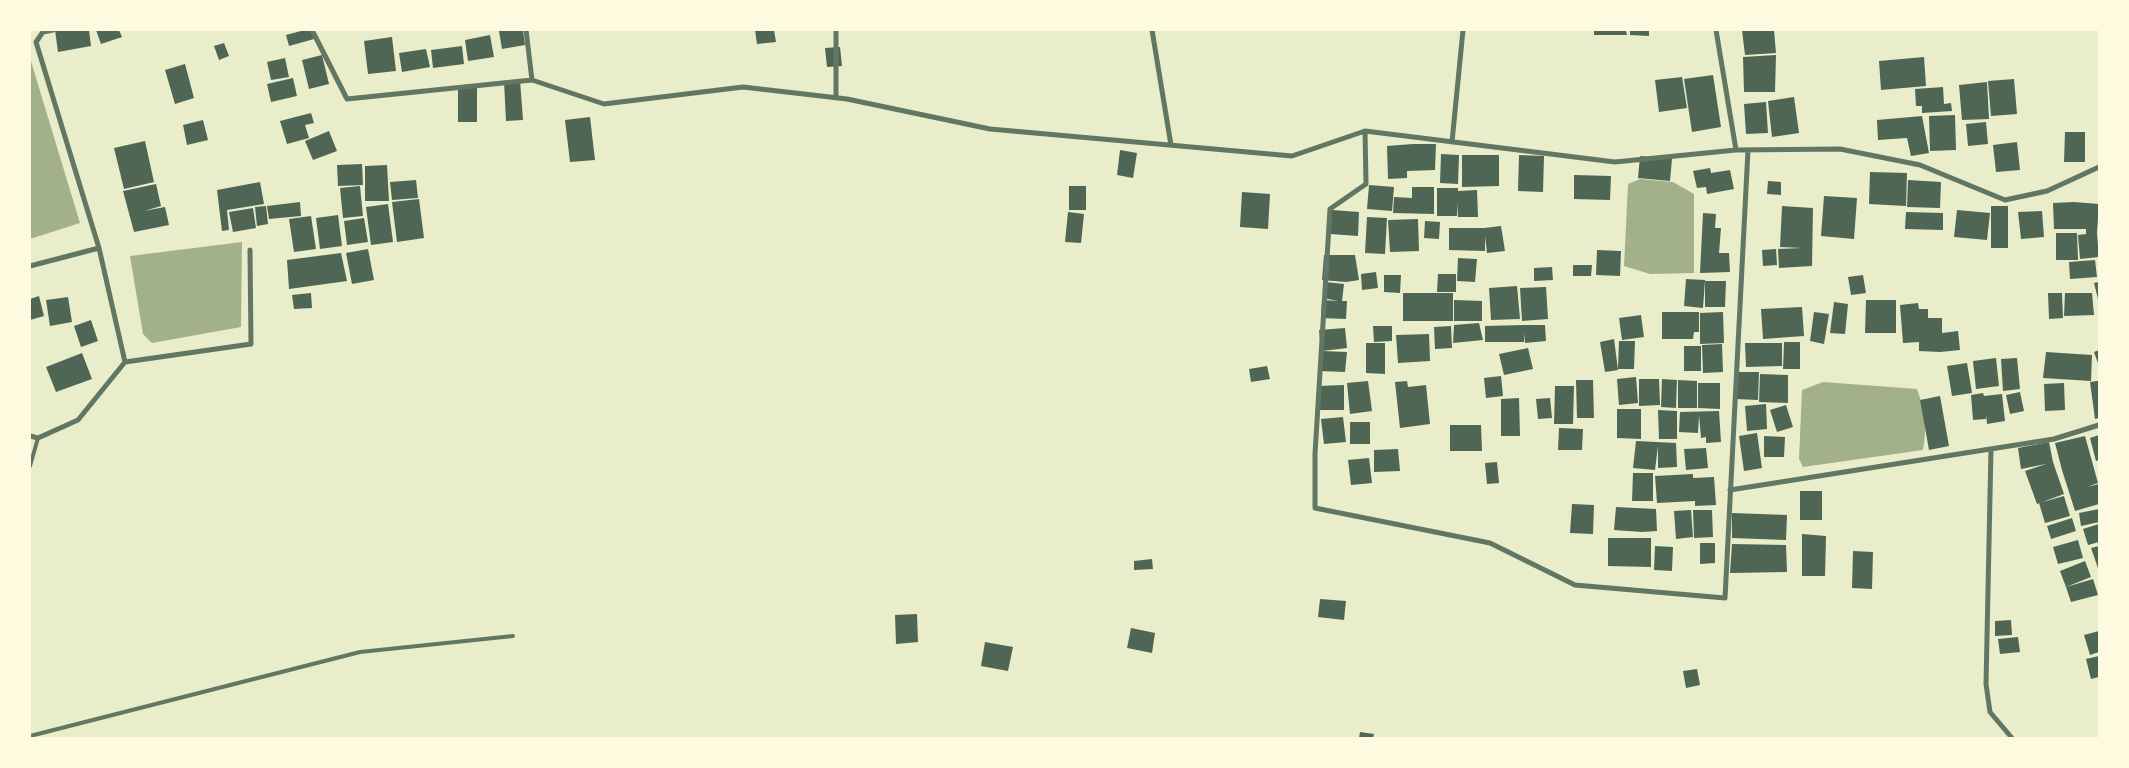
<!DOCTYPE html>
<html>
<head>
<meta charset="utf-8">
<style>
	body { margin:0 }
	#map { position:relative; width:2129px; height:768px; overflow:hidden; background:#e9edc9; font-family:"Titillium Web",sans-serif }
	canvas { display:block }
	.frame { position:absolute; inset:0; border:31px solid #fefae0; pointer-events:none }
</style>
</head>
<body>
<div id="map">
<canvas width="2129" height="768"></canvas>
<div class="frame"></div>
</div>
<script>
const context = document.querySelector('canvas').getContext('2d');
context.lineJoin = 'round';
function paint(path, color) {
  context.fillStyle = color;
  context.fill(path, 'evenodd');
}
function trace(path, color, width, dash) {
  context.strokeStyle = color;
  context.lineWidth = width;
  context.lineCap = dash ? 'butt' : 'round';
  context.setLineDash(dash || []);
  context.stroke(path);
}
paint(new Path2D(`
	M30,58l50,165 -50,16z
	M1640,179l33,3 21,12v79l-44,1 -26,-8 4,-82z
	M242,242l-1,85 -89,16 -9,-9 -13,-78z
	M1823,382l94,7c8,22 10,38 6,61l-120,17 -4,-8 3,-69z`), '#a3b18a');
paint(new Path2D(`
	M55,30h34l2,16 -33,6z
	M96,30h23l3,7 -21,7z
	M305,30h7l2,9 -25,7 -3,-11z
	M523,30l2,15 -23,4 -3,-18z
	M755,30h19l2,12 -19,2z
	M1594,30h32l1,5h-33z
	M1630,30h19v6l-19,-1z
	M1742,30h32l2,23 -31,2z
	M490,35l4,22 -26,4 -3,-21z
	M392,37l4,34 -28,3 -4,-33z
	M224,43l5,13 -10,4 -5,-14z
	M462,46l2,18 -31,4 -2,-18z
	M840,47l2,19 -15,1 -2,-19z
	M426,49l4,18 -28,5 -3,-19z
	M322,55l7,29 -20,5 -7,-29z
	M1776,55l-1,37h-31l-1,-35z
	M1924,57l2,29 -45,4 -2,-29z
	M285,58l4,19 -18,3 -4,-18z
	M185,64l9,34 -19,6 -10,-34z
	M1713,75l8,52 -29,5 -8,-53z
	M1682,77l5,31 -28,4 -4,-32z
	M293,78l4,18 -26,6 -4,-18z
	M2014,79l3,35 -26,2 -3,-35z
	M520,80l3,40 -17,1 -2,-40z
	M1987,82l2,37 -27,1 -3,-35z
	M1943,87l1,17 7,-1 1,8 -30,2v-7h-6l-1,-17z
	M458,88h19v34h-19z
	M1794,97l5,36 -27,4 -4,-36z
	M1766,102l2,31 -22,1 -2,-30z
	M311,113l3,10 -9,2 4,13 -22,6 -7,-23z
	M1955,115l1,35 -26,1 -1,-35z
	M1922,116l7,37 -18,3 -4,-18 -29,2 -1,-20z
	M590,117l5,43 -25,2 -5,-42z
	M203,120l5,20 -21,5 -4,-20z
	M1986,122l2,22 -20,2 -2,-22z
	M329,131l8,20 -24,9 -8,-19z
	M2065,132h20v30h-21z
	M145,141l9,41 -30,7 -10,-41z
	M2017,142l3,28 -24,2 -3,-27z
	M1413,144h23l-1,26 -28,1v7l-19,1 -1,-33z
	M1120,150l17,3 -4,25 -16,-3z
	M1441,154l18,1 -1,29 -18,-1z
	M1462,155h37v31l-37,1z
	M1519,155l25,1 -1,36 -25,-1z
	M1640,156l32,3 -2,22 -32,-3z
	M362,164l1,21 -25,1 -1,-21z
	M387,165l2,36h-24v-35z
	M1710,168l1,5 19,-3 4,19 -27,5 -1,-7 -9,1 -4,-17z
	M1870,172l37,1 -1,33 -37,-2z
	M1574,175l37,1 -1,24 -36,-1z
	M416,180l2,18 -26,2 -2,-18z
	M1908,180l33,2 -1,26 -33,-1z
	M1768,181l13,1v13l-14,-1z
	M260,182l4,22 -37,6 2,20 -7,1 -5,-41z
	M156,184l5,22 -17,5 21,-4 4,18 -35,7 -11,-41z
	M1369,185l25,2 -2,24 -25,-2z
	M360,186l3,30 -20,2 -3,-30z
	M1069,186h17v24h-17z
	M1412,187h22v27l-41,-1 1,-16 18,1z
	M1437,188h21v3l19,-1 1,27h-20v-14l-1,13h-20z
	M1242,192l28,2 -2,35 -28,-2z
	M1824,196l33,2 -3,41 -33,-3z
	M419,199l5,39 -27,4 -5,-40z
	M300,202l1,14 -32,3 -2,-13z
	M2074,202l25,2 -2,29 2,24 -19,2 -2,-24 8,-1v-5h-32l-1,-26z
	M388,204l5,38 -22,3 -5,-38z
	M266,206l2,18 -11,2 -2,-19z
	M1782,206l31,2 -1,58 -33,2 -1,-19 24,-1 -22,-1z
	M1991,206h17v42h-17z
	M253,208l3,20 -23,4 -4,-20z
	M1332,210l27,2 -1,24 -28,-2z
	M1957,210l33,3 -3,27 -33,-3z
	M2042,211l2,26 -23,2 -3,-27z
	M1068,212l16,2 -3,29 -16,-1z
	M1906,212l37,1v17l-38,-1z
	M1703,213l13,1 -1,14h6l-2,25h10l1,19 -30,1z
	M338,215l4,31 -22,3 -4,-31z
	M311,216l5,33 -22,3 -5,-33z
	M1367,217l20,1 -2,36 -20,-1z
	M364,218l4,24 -21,3 -3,-24z
	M1418,219l1,32 -29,1 -2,-32z
	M1425,221l15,1 -1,17 -15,-1z
	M1501,226l4,25 -18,2 -2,-17v15l-36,-1v-22h35z
	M2056,233h21l1,27h-22z
	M368,249l6,31 -22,4 -6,-31z
	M1776,249l1,16 -14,1 -1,-16z
	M1597,250l24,1 -1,25 -24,-1z
	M341,253l6,28 -58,8 -2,-29z
	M1324,255h31l4,25 -13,2 -24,-2z
	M1458,258l19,1 -2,23 -18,-1z
	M2095,260l2,17 -27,2 -1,-17z
	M1573,265h19l-1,11h-18z
	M1552,267l1,13 -19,1v-13z
	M1376,272l2,16 -16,2 -1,-16z
	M1438,274h18v18h-19z
	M1384,275h17l-1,18 -16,-1z
	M1863,275l3,18 -15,2 -3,-18z
	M1686,279l19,1 -2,28 -19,-2z
	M1705,281h21l-1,26h-20z
	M1325,282l19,2 -2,17h5l-1,18 -25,-1 1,-18 16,1 -15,-3z
	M2099,282v17h-1l-4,-16z
	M1517,286l3,33 -29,1 -2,-32z
	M1546,287l2,32 -26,2 -2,-33z
	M311,293l1,15 -18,1 -2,-14z
	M1403,293h50v28h-50z
	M2048,293h14l1,25 -14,1z
	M2065,293h27l2,22 -30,1z
	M39,296l5,20 -14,4v-21z
	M68,297l4,25 -22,4 -4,-26z
	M1454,300l28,1v20h-28z
	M1866,300h30v33h-31z
	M1834,302l14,2 -3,30 -15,-1z
	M1918,303l1,6h9v9h14v15l16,-2 2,19 -20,2 -21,-1v-9l-16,1 -3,-38z
	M1802,307l2,29 -41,3 -2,-30z
	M1662,312h37v20h-5l-1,7h-31z
	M1723,312l1,31 -24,1v-31z
	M1814,312l15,2 -5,30 -14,-3z
	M1641,315l3,22 -22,3 -3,-22z
	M91,320l7,21 -17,6 -7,-21z
	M1479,323l4,17 -30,3 1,-18z
	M1524,325h21l1,16 -21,2 -1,-10v9h-39v-16z
	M1373,326h19v15l-18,1z
	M1451,326l1,22 -17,1 -1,-22z
	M1345,328l2,20 -25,3 25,1 -2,20 -25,-1 1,-20 -2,-21z
	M1429,334l1,27 -32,2 -2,-28z
	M1614,339l4,31 -13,2 -5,-30z
	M1619,341h16l-1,28h-16z
	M1784,342h16v27h-17z
	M1366,343h19v31l-19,-1z
	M1745,343h37v23l-36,1z
	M1722,344l1,28 -20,1 -1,-28z
	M1684,346h17v25h-17z
	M1528,348l5,21 -29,6 -5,-21z
	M2099,350v16l-5,-14z
	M2046,352l46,3 -1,26 -48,-3z
	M82,353l10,26 -36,13 -10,-25z
	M1996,358l3,28 -23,3 -3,-28z
	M2017,358l3,31 -17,2 -2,-32z
	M1967,363l5,30 -20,3 -5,-30z
	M1267,366l3,13 -19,3 -2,-13z
	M1737,372h22l-1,28 -22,-1z
	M1760,374l28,1v28l-29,-1z
	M1501,376l2,20 -17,2 -2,-20z
	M1636,377l2,26 -19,2 -2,-26z
	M1639,379h20l1,26 -21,1z
	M1662,379l15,1 -1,28 -15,-1z
	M1576,380h17l1,38h-17z
	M1678,380l19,1v27h-19z
	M1368,381l4,30 -22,3 -3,-31z
	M1407,381l1,6 18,-2 4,39 -30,4 -5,-46z
	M2097,381h2v37l-4,1 -5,-37z
	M1698,383h22v26l-22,-1z
	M2064,383l1,27 -20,1 -1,-27z
	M1344,385v25h-26v-24z
	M1555,386h19l-1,38h-19z
	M2020,392l4,19 -14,3 -4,-19z
	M1983,393l1,3 18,-2 3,27 -18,3 -1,-10v5l-13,1 -2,-25z
	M1940,396l9,50 -20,4 -9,-50z
	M1519,398l1,38h-19v-37z
	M1550,398l2,20 -14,1 -2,-20z
	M1766,404l1,25 -20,2 -2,-25z
	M1786,405l7,22 -16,5 -7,-22z
	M1617,409h24v30l-24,-1z
	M1658,410l19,1v28h-18z
	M1719,411l2,31 -15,1v-6l-5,1 -2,-23 -1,18 -19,-1 1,-20z
	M1343,417l3,25 -22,2 -3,-25z
	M1350,422h20v22h-20z
	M1450,425h31l1,26h-32z
	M1559,428l24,1 -1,21h-24z
	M1757,433l5,35 -18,3 -5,-35z
	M2099,435v25l-3,1 -6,-23z
	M1764,436l21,1 -1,20h-20z
	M2085,436l13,47 -11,4 12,-3v20l-24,7 -13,-41 -7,-27z
	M1636,441l40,2 1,24 -19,1v-22l-3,24 -22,-2z
	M2049,442l4,20 11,32 -27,10 -12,-33 21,-7 -25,5 -3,-21z
	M1706,448l2,20 -22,2 -2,-21z
	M1398,449l2,22 -26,1v-22z
	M1369,458l3,25 -21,2 -3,-25z
	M1497,462l2,21 -12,1 -2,-21z
	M1633,473h20v28h-21z
	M1693,474v4l21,-1 2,28 -21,1v-5l-38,2 -2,-27z
	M1800,491h22v29h-22z
	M2064,496l6,20 -25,7 -6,-20z
	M1572,504l22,1 -1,29 -23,-1z
	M1616,507l40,2 1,22 -15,1 -28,-2z
	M2099,509v13l-18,4 -2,-13z
	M1691,510l2,27 -17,2 -2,-28z
	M1693,510h19l1,27 -19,1z
	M1732,513l55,2 -1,25 -54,-2z
	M2072,518l4,13 -25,8 -4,-13z
	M2099,524v18l-11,3 -5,-16z
	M1802,534l24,2 -1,40h-23z
	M1608,538h43v29l-43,-1z
	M2078,540l5,18 -25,6 -5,-17z
	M1700,543h15v20l-15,1z
	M1732,544l54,1 1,27 -57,1z
	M1655,546l18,1 -1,24 -18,-1z
	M2099,546v25l-8,-23z
	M1853,551l20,1 -1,37 -20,-1z
	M1152,559l1,10 -19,1v-9z
	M2085,561l6,16 -25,10 -6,-16z
	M2093,579l5,16 -27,7 -5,-15z
	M1320,599l26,2 -2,19 -26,-3z
	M917,614l1,28 -22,2 -1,-29z
	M2011,620l1,15 -17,1v-15z
	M1131,628l24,5 -3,20 -25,-5z
	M2099,631v21l-9,3 -6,-20z
	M2018,637l2,15 -20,2 -2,-15z
	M985,642l28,5 -5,24 -27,-5z
	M2099,656v21l-8,2 -5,-20z
	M1697,669l3,16 -14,3 -3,-17z
	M1360,732l14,2 -1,4h-14z`), '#4f6655');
trace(new Path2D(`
	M30,466l8,-28
	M30,736l330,-84 153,-16`), '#617663', 4);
trace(new Path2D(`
	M312,30l35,69 185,-19
	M526,30l6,50 72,24 139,-17 104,12 143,30 302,27 73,-25 250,31 121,-12 104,-1 80,16 85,35 42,-9 52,-24
	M836,30v67
	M1152,30l19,115
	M1716,30l20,120
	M1365,131l1,53 -36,25 -15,245v54l175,35 85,42 150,13 23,-448
	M1452,142l11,-112
	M30,266l69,-18 -63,-206 7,-10 10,-2
	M125,362l126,-18 -1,-94
	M30,436l8,2 40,-18 47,-58 -26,-114
	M1991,449l-5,235 4,28 22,26
	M1730,490l324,-51 45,-14`), '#617663', 5);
</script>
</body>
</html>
